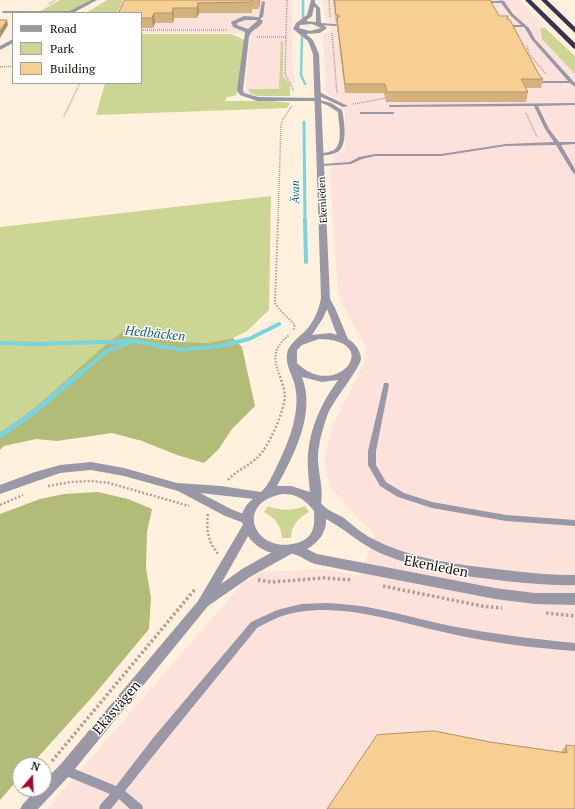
<!DOCTYPE html>
<html>
<head>
<meta charset="utf-8">
<style>
	body { margin:0 }
	#map { position:relative; width:575px; height:809px; overflow:hidden; background:#fff1dd; font-family:"PT Serif",serif }
	canvas { display:block }
	.legend { position:absolute; left:12px; top:12px; width:130px; height:72px; box-sizing:border-box; background:#fff; border:1px solid #a19f9b; margin:0; padding:5px 7px; list-style:none; font-size:12px; color:#150e04 }
	.legend li { display:flex; align-items:center; gap:8px; height:20px }
	.legend b { width:20px; border:1px solid #a19f9b }
	.north { position:absolute; left:12px; top:757px; width:40px; height:40px; box-sizing:border-box; background:#fff; border:1px solid #a19f9b; border-radius:50%; rotate:19deg; font-size:11px; font-weight:700; line-height:16px; text-align:center; color:#150e04 }
	.north::after { content:''; display:block; margin:auto; width:14px; height:18px; background:#a50b25; clip-path:polygon(50% 0,100% 100%,50% 72%,0 100%) }
</style>
</head>
<body>
<div id="map">
<canvas width="575" height="809"></canvas>
<ul class="legend">
<li><b style="height:5px;background:#9a97a6"></b>Road</li>
<li><b style="height:11px;background:#ccd593"></b>Park</li>
<li><b style="height:11px;background:#f7cf92"></b>Building</li>
</ul>
<div class="north">N</div>
</div>
<script>
const context = document.querySelector('canvas').getContext('2d');
context.lineJoin = 'round';
function paint(path, color) {
  context.fillStyle = color;
  context.fill(path, 'evenodd');
}
function trace(path, color, width, dash) {
  context.strokeStyle = color;
  context.lineWidth = width;
  context.lineCap = dash ? 'butt' : 'round';
  context.setLineDash(dash || []);
  context.stroke(path);
}
function write(font, color, halo, rows, align = 'center') {
  context.font = font + ' "PT Serif",serif';
  context.lineWidth = 3;
  context.setLineDash([]);
  context.textBaseline = 'middle';
  context.strokeStyle = halo;
  context.fillStyle = color;
  for (const [text, x, y, turn = 0] of rows) {
    context.save();
    context.translate(x, y);
    context.rotate((+turn || 0) * Math.PI / 180);
    context.textAlign = isNaN(turn) ? turn : align;
    if (halo) context.strokeText(text, 0, 0);
    context.fillText(text, 0, 0);
    context.restore();
  }
}
paint(new Path2D(`
	M125,0h167v67l3,14 -7,15h-30l-8,-1 -5,-3 5,-57 -7,-2h-102v-20h-21z
	M322,0h198l25,28h-5l35,46v735h-528l194,-224 20,-13 62,-3 37,7 15,-41 -44,-46 -7,-27 8,-35 33,-65 1,-16 -15,-25 -13,-27 -8,-117 5,-23 9,-3 1,-5v-33l-4,-7 -13,-5 5,-3 -7,-6 -3,-58 8,-4 1,-7 -6,-3 -1,-11z`), '#fde2dc');
paint(new Path2D(`
	M60,0h33l-24,12h-30z
	M107,0h15l-6,13h-30z
	M540,28h5l30,28v18l-33,-35z
	M141,34h90l14,6 -7,52 -3,4 -8,1 -2,4h46l19,2 -3,5 -191,7 9,-32h36z
	M281,41h2v36l7,7v12h-33l-7,-3 -2,-4h31z
	M271,196l-2,114 -22,21 -14,7 -26,5 -23,-1 -22,-4 -15,-8 -17,-4c-46,32 -82,77 -130,106v-205z
	M268,506c13,5 24,5 37,0l4,6c-10,6 -18,13 -18,26h-9c-1,-13 -7,-20 -18,-26z`), '#ccd593');
paint(new Path2D(`
	M130,326l17,4 15,8 22,4 23,1 26,-5 9,9 13,59 -23,23 -14,21 -14,13 -27,-8 -35,-14 -30,-8 -55,8 -21,-2 -32,7 -4,4v-18c48,-29 84,-74 130,-106z
	M98,492l30,7 24,10 -5,23 -1,36 5,30 -2,31 -55,66 -63,70h-11v12l-20,23v-286l40,-15 24,-5z`), '#b3bb78');
trace(new Path2D(`
	M303,0v17
	M302,35l-1,40 4,9`), '#78d4df', 2.5);
trace(new Path2D(`
	M304,122l1,98`), '#78d4df', 3);
trace(new Path2D(`
	M305,219l1,43
	M0,343l37,1 97,-3 47,9 39,-4 29,-7 30,-15
	M80,374l27,-23 24,-9`), '#78d4df', 4);
trace(new Path2D(`
	M0,436l34,-24 47,-39`), '#78d4df', 5);
trace(new Path2D(`
	M287,0l-2,74 9,17
	M329,0l1,17
	M49,4l7,-4
	M117,13l6,-13
	M141,30h85
	M332,33l5,60
	M257,37h29
	M527,46l2,8 17,20
	M0,67l13,-1
	M353,104l33,-6
	M526,113l11,24
	M64,116l16,-33
	M278,220l3,-95 2,-6 9,-13`), '#ada191', 1.5, [1, 1]);
trace(new Path2D(`
	M278,219l-3,84 4,6 16,16 -2,6
	M279,374c-7,-19 -4,-27 11,-40`), '#ada191', 2, [1.5, 1.5]);
trace(new Path2D(`
	M228,480c8,-9 20,-14 29,-22 12,-11 28,-48 28,-64 -1,-7 -4,-14 -6,-21
	M48,486l23,-4 21,-1 17,2 80,23
	M0,505l23,-10
	M208,514c-2,16 0,28 11,41`), '#ada191', 2.5, [2, 2]);
trace(new Path2D(`
	M258,580l14,2 52,-4 28,2
	M383,586l99,20 20,2
	M546,613l29,3
	M52,761l144,-173`), '#ada191', 3.5, [2.5, 2.5]);
paint(new Path2D(`
	M499,0l5,1 9,13 16,14 6,11 38,42 2,2v4l-5,-4h-32v-2h30l-36,-41 -6,-10 -2,-3h-17l1,-2h13l-10,-9 -10,-13h-15l-2,-1 2,-1h14z
	M262,1l3,1 -2,15 -5,3 -2,-1 3,-2z
	M3,11h68l2,1 -2,1h-69z
	M320,23l16,1 2,1 -2,1 -17,-1z
	M316,99l15,4 11,7c2,10 6,33 -3,41 -5,4 -13,4 -19,5l-2,-1v-1c5,-1 12,-2 16,-4 10,-7 4,-29 4,-38l-11,-7 -11,-4z
	M575,103v2l-37,1 11,23 10,13h16v2l-14,1 14,24v5l-2,-1 -17,-28 -50,1 -65,10h-66l-13,3 -11,5 -30,2 -2,-1 2,-1 29,-2 9,-5 16,-3h66l65,-10 48,-2 -9,-13 -11,-23 -145,1v-2h2z
	M360,112h33l2,1 -2,1h-33z
	M384,383h4l1,2 -13,66v14l10,17 18,11 28,9 74,13 69,5v6l-69,-5 -74,-13 -34,-11 -18,-11 -12,-21v-14z
	M326,603c17,1 34,2 51,6 25,5 50,12 74,17 41,8 83,13 124,17v8c-41,-3 -83,-8 -123,-17 -55,-11 -117,-36 -173,-17 -7,3 -15,7 -22,11l-96,118 -36,45 17,14 1,4h-13l-11,-10 -8,10h-12l1,-4 10,-11 -49,-20 -1,-4 1,-4 4,-1 51,21 37,-48 98,-116 26,-12 24,-6z`), '#9a97a6');
paint(new Path2D(`
	M91,0h6l-24,13h-7z
	M244,16l14,1 5,4c-3,8 -12,8 -14,16l-6,53 1,3 14,4 60,1 3,2 -1,1h-63l-17,-6 -3,-5 8,-58 -12,-5 -2,-5zM245,20h12v1l-9,8 -11,-4v-2z
	M13,39v4l-13,7v-4z
	M315,92h4l29,14 -5,1 -28,-13z
	M91,462l33,6 53,15 44,3 46,7 2,3 -2,3 -4,1 -63,-7 33,17 19,7 2,9 -2,3 -31,55 21,-15 41,-23 4,-1 4,1 2,4 -2,4 -41,23 -42,29 -138,169 -32,34h-18l3,-5 14,-15h7v-8l16,-16 138,-164 46,-78 -19,-7 -47,-25 -54,-15 -33,-6 -31,3 -60,21v-9l35,-13 25,-7z`), '#9a97a6');
paint(new Path2D(`
	M311,0h4v3l5,5 1,15 6,5 -7,5 -14,1 7,6 6,14 11,245 5,9 13,31c7,4 12,11 13,19 0,10 -29,43 -34,58 -4,12 -8,26 -9,38 -1,16 6,34 3,49 6,8 15,10 23,15 9,7 18,16 29,21 41,21 87,26 132,31 24,3 47,5 70,5v10c-23,1 -47,-2 -70,-4 -42,-5 -85,-11 -125,-28 -20,-9 -35,-24 -54,-34 1,13 -8,24 -19,30l10,5 178,34 40,5h40v12l-40,-1 -40,-5 -180,-35c-7,-2 -15,-9 -22,-10 -5,-1 -10,1 -15,0 -17,-2 -30,-13 -35,-29 -5,-17 9,-25 19,-34 6,-5 11,-17 14,-23 12,-24 25,-55 19,-82 -2,-10 -10,-21 -8,-32 1,-10 14,-18 21,-26 7,-9 11,-19 13,-30l-8,-244 -5,-13 -15,-12 3,-6 11,-8zM314,7l2,1v14l-10,-1 6,-5zM312,24l9,4 -11,3 -11,-3 1,-3zM327,309l10,26 -7,-2 -18,2 11,-17zM319,339c66,1 18,63 -22,24v-13l5,-5zM302,377l20,5 16,-2c-16,22 -28,47 -30,74 -1,13 1,26 2,38l-19,-6h-14c17,-31 39,-73 25,-109zM283,494c15,0 22,6 31,17 1,15 0,27 -17,32 -43,12 -64,-41 -14,-49z`), '#9a97a6');
paint(new Path2D(`
	M525,0h6l44,43v6l-2,-1z
	M541,0h6l28,27v6z`), '#39334f');
paint(new Path2D(`
	M125,0h135l-1,9h-7v4h-53l-2,5h-23l-1,5h-18l-2,5h-12v-15z
	M333,0h157l9,16 8,3 32,56 4,4 -2,9h-16l3,4 -2,10h-140l-2,-9h-39l-8,-66v-4h-1z
	M566,745l9,64 -14,-57z`), '#d4b27e');
paint(new Path2D(`
	M259,0h1l-1,9z
	M198,3l1,10 -2,5v-10z
	M173,8l1,10 -1,5 -1,-10z
	M154,13l1,10 -2,5 -1,-10z
	M7,20l1,5 -8,13v-7z`), '#ad9166');
const building = new Path2D(`
	M125,0h127v2l-54,1 -1,5h-24l-1,5h-18l-2,5h-11v-5h-22z
	M335,0h155l9,16h9l-1,3 3,1 29,55 4,4h-22l7,13h-141l-2,-8h-40l-8,-65 3,-3 -4,-2z
	M0,20h7l-7,11z
	M434,731l56,11 77,11 -1,-8 9,1v63h-248l50,-74z`);
paint(building, '#f7cf92');
trace(building, '#ad9166', 1);
write('10px', '#150e04', '#fff', [
	["Ekenleden",323,200,-93]
]);
write('italic 11px', '#0f5f67', '#fff', [
	["Ävan",296,192,-91]
]);
write('italic 13px', '#0f5f67', '#fff', [
	["Hedbäcken",155,334,6]
]);
write('14px', '#150e04', '#fff', [
	["Ekenleden",436,567,11],
	["Ekåsvägen",117,708,-50]
]);
</script>
</body>
</html>
